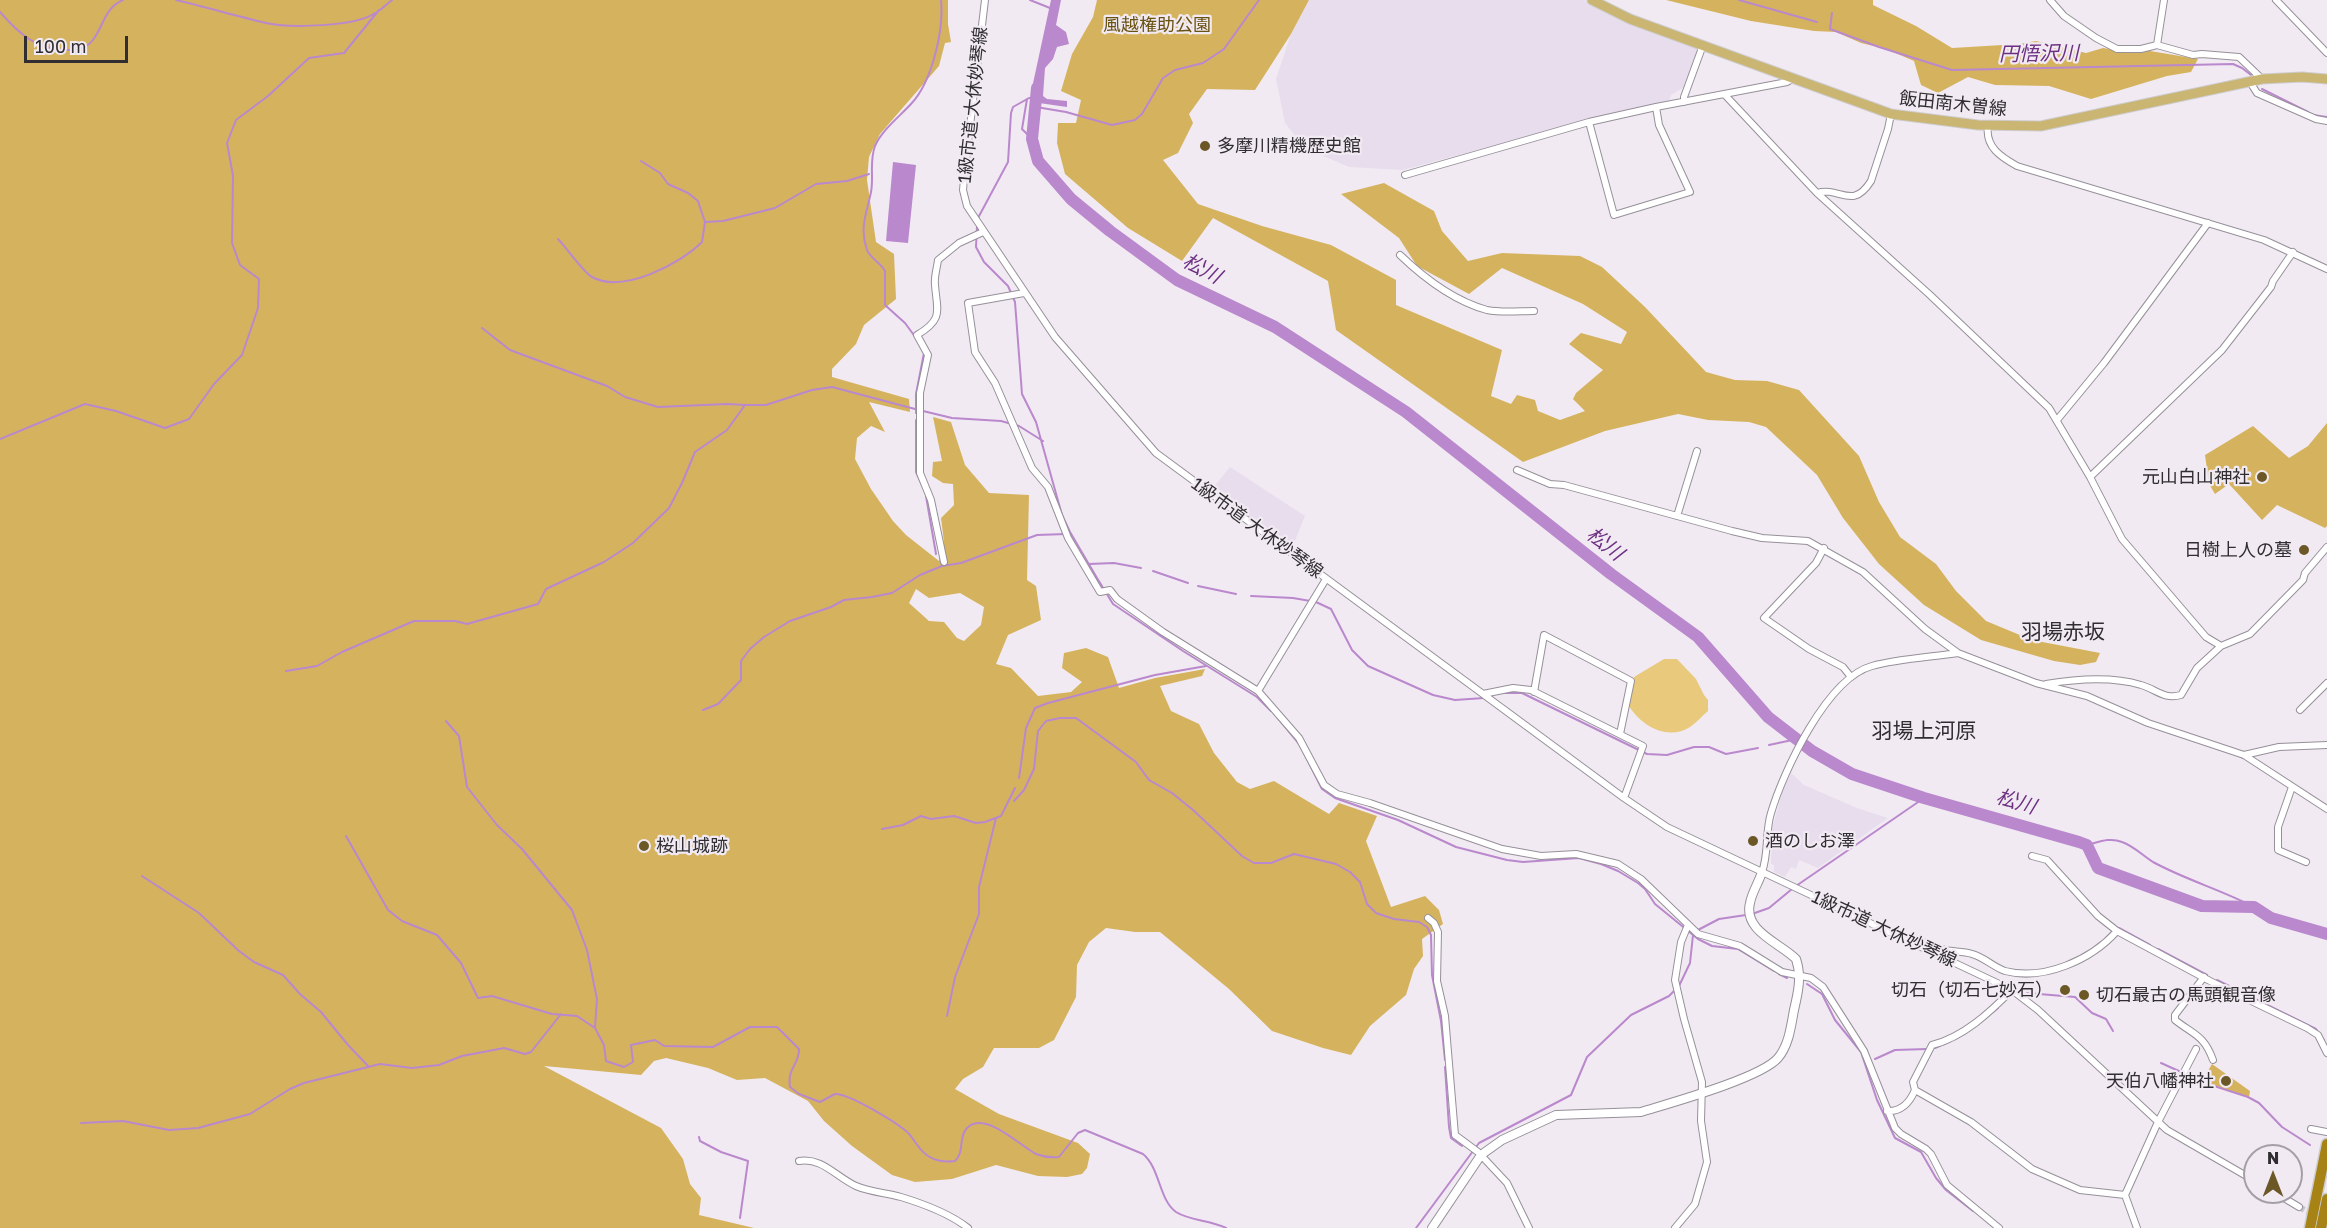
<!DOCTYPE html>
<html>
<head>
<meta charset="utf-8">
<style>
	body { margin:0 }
	#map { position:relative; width:2327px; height:1228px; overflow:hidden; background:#f1eaf3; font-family:"Golos Text",sans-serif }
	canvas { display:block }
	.north { position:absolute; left:2243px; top:1144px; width:60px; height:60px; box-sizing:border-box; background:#f1eaf3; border:2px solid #a49fa5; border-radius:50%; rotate:0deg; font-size:16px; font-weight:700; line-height:24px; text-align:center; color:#302e31 }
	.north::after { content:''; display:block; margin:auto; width:21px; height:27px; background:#6c5827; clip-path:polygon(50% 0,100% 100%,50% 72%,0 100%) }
	.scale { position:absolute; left:24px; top:36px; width:104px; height:27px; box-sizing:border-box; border:3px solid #302e31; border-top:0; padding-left:8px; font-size:18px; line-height:21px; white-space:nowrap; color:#302e31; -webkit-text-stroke:4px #f1eaf3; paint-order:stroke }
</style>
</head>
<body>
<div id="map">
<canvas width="2327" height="1228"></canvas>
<div class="north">N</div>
<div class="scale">100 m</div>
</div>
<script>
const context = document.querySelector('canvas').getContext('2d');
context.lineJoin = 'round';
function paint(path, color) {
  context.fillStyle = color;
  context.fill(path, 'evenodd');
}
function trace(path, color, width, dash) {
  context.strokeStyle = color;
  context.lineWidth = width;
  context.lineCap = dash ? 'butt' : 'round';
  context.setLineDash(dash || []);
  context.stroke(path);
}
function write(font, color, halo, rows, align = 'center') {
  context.font = font + ' "Golos Text","Noto Sans JP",sans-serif';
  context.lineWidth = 4.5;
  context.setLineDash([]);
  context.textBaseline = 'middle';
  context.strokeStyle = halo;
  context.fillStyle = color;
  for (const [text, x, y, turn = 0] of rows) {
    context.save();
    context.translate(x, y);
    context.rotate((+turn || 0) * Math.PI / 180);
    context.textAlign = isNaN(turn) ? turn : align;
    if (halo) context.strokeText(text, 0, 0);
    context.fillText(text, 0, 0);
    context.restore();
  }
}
paint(new Path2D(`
	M1309,0h275l115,49 -13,37 -15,9 -2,6 -56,12 -210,57 -54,-3 -44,-19 -20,-25 -9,-44 15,-45z
	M1230,467l75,49 -13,32 -80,-59z
	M1791,773l13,12 53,23 31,10 -70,50 -19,-8 -3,9 -5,-2 -6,10 -11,-5v-7l-3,-1 1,-35 11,-40z`), '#e8dded');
paint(new Path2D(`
	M1664,659h13l19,20 8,16 4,5v11c-6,5 -12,12 -18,16 -22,14 -49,-1 -61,-21l5,-29z`), '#e9c97b');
paint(new Path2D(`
	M0,0h948v24l3,18 -6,1 -6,23 -59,68 -11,23 -2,23 9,62 18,12 2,45 -32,26 -8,19 -24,25v8l77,22 1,13 -41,-10 16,30 -14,-6 -14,12 -2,21 16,30 22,32 13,14 33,26 5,-19 -3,-24 13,-13 -1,-21 -10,-1 -11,-7 1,-14 9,-1 -9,-44 18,5 14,43 24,28 40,2 -2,85 9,6 5,34 -33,15 -12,29 15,4 27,28 33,-4 11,-10 -20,-14 2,-15 22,-5 22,9 11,31 36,-10 50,-9 -3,7 -42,10 11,25 28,13 15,29 23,29 13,7 24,-8 55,33 10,-11 38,13 -11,25 25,66 34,-11 14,14 4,14 -21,15 1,17 -9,13 -8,26 -36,31 -19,29 -28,-7 -51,-17 -43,-42 -69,-57h-25l-29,-4 -17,14 -12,23 -1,32 -22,43 -15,8h-45l-11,19 -20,12 -8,10 44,25 79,29 12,11 -3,14 -5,6 -15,3 -29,-1 -42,-11 -44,14 -37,3 -23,-7 -40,-29 -28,-25 -16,-20 -43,-23 -28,2 -29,-12 -42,-10 -12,3 -13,14 -97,-9 117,62 22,31 7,25 11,14 -2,17 55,13h-754zM916,589l13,9 31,-5 24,14 -3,18 -17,16 -7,-3 -13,-16 -15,-1 -20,-18z
	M1097,0h212l-18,34 -36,56 -48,-1 -18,25 4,9 -15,30 -15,7 35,44 64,22 69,19 65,35v25l106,45 -11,46 20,8 6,-9 18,5 3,11 22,9 25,-9 -12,-12 3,-6 27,-23 -34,-26 12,-11 40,11 6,-12 -44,-28 -81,-36 -33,26 -52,-28 -18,-28 -58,-44 43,-11 50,28 8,20 26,30 34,-8 78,3 22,11 43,40 61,65 29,8 32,1 32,9 60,66 20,46 21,35 36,27 20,27 30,30 46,19 68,13 -4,9 -16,3 -26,-4 -73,-21 -57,-35 -45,-41 -36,-46 -26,-43 -51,-48 -17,-5 -41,-2 -30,-6 -73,17 -82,31 -187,-132 -8,-49 -115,-63 -31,43 -54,-33 -63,-54 -8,-31 1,-20h18l5,-23 -20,-9 11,-37 21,-37z
	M1666,0h207v5l43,21 36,22 67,-4 17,-3 50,12 17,-5 20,3h27l48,8 -7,13 -24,4 -76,23 -42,-13 -54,-1 -27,-8 -30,16 -17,-8 -7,-24 -28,-12 -25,-6 -25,-11 -22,-1 -63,-10z
	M2327,423v103l-2,2 -48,-23 -15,15 -33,-36 -14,10 -6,-10 -4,-29 48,-29 36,32 19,-12z
	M2212,1064l38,27 -1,6 -47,-16z`), '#d5b35e');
paint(new Path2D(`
	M1051,0h10l-5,25 10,7 3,12 -12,3 -4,12 -8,9 -2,28 4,3 20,2v6l-35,-5v-14z
	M893,162l23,3 -8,78 -22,-2z`), '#ba88cc');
trace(new Path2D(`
	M176,0c30,7 60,16 90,23 23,5 90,4 109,-10
	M1030,0l20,8
	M1739,0l78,22
	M380,10l12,-10
	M0,12c19,22 37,38 67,38 13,0 21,-2 28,-13 9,-14 11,-30 28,-37
	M1832,13l-2,16 49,18 73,23 281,-6 9,4 9,7
	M2262,89l46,23
	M1027,99l-5,30 10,10
	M1036,107l30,5 46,13 23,-5 7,-6 21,-36 12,-8 28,-7 21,-14 35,-49
	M2313,115l14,2
	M978,218l30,-56 3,-49 2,-6 16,-9h4
	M705,222l18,-1 52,-13 41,-24 31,-3 22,-7
	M977,226l-1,21 8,15 24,24 7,16 7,92 14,28 26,93 8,17 27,46 16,26 70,47 74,46 14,14
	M558,239c8,8 26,34 34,38 31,17 88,-13 110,-35l3,-20 -7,-21 -10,-8 -20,-9 -8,-11 -19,-12
	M482,328l28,22 97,36 18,11 33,10 69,-3 18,1
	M916,338l-11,-15 -20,-18v-34c-4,-8 -15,-13 -18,-21 -8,-22 0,-38 4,-58 3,-15 -2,-30 4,-46 7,-16 24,-29 36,-42 21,-22 33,-74 30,-104
	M923,411l29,7 49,3 18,5 24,15
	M916,413v-19l8,-41
	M916,420v52l7,15
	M0,439l85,-35 31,7 49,17 24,-9 25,-35 28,-29 16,-47 1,-29 -19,-14 -8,-22 1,-67 -6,-33 9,-23 32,-24 41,-38 35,-5 35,-43
	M926,496l10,58
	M1089,564l25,-1 27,5
	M1153,571l35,12
	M1198,586l38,8
	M1251,596l42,2 23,4 15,7 21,41 16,16 65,29 22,5 29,-2
	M286,671l31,-5 25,-14 72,-31h41l12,3 71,-20 8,-15 58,-27 29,-19 36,-35 13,-25 13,-31 32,-22 18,-25h21l46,-15 20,-3 83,22
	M1504,693h18l125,61 20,1 27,-8h15l17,7 32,-6
	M703,710l15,-6 23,-24v-19l9,-12 14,-12 26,-16 41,-14 13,-7 28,-3 20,-4 28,-18 22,-9 19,-3 76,-28 29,-1
	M1277,717l23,28 22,44 13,9 63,22 58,27 51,13 16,2 56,-4 22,6 17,7 20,12 7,6 10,15 43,35 14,7 26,3 36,22
	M446,721l13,15 8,51 30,38 25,24 50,61 15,40 10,49 -2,28
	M1769,745l28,-6
	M1019,778l7,-50 9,-20 13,-5 107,-28 51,-9
	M1014,801l10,-11 10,-21 4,-38 8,-10 14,-3h16l60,44 13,18 23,13 21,17 49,46 12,7h17l23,-9 42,10 14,8 10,10 7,22 9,9 18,6 25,3 8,5 4,8 1,40 9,46 4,39
	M882,829l21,-4 18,-9 10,3 23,-3 22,7 9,-1 16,-6 14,-28
	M346,836l42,74 14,11 35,14 24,28 17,35 14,-2 60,18 25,2 18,12 9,17 2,16 18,6 9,-5 -2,-17 24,-5 9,6 49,1 37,-20h27l22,22c0,17 -12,18 -9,38l9,7 21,8 15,-8c13,-1 59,27 71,37 5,4 8,10 12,15 9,13 22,17 37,15 10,-9 3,-24 12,-33 18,-18 53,18 69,26 8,3 15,4 23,3l19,-24 7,-3 58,24c17,14 16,46 33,58 14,9 35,8 50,16
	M2087,845c12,-3 23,-8 35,-3 12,4 21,14 31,20 33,18 69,28 101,45
	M142,876l57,37 40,38 15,11 29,13 17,19 21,18 27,33 21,22
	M1796,886l128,-88
	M1752,914l17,-6 23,-19
	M2119,928l31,17
	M1696,931l23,-12 27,-4
	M2158,949l49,26
	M1779,974l8,4
	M2217,980l14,7
	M1807,984l15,10 13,26 26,32 16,48 18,38 26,14 15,26 10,12 27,21
	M1679,986l11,-23 3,-28
	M2241,992l75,37 8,11
	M2027,993l48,4 17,16 14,6 7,12
	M947,1016l8,-39 24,-63v-27l17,-69
	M1988,1016l10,-8
	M1935,1048l16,-7
	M1875,1059l20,-9 32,-1
	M2161,1063l20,9
	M1445,1067l4,60 2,11 11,8
	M2189,1076l6,3
	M2205,1083l43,14 11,6 23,24 28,18
	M81,1123l42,-2 46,9 29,-2 52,-14 40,-25 14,-6 76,-19 32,4 27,-3 23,-9 42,-8 21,6 6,-2 30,-38
	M699,1137l1,4 21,11 27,9 -8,57
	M1416,1228l63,-85 92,-48 16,-38 44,-42 38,-19 6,-6`), '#ba88cc', 2);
trace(new Path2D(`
	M1037,88l-5,51 6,22 33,38 39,32 67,49 98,47 131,85 205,162 87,63 70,80 44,34 40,23 72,24 155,44 8,3 11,23 104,38 52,1 17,11 56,16`), '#ba88cc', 12);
trace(new Path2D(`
	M2299,1207l26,14`), '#cac4cc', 6, [6, 3]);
const street = new Path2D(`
	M985,0l-20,168 -2,22 4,16 88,131 101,116 468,345 43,29 345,163 26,20 129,120 88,51
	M2050,0l14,16 32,22 21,11h24l16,-4 36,10 9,-1 37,3 23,22
	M2276,0l51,53
	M2157,45l7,-45
	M2250,82l7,11 59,26 11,2
	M1725,95l92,98 113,102 119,113 41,69 32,62 84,98 15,9
	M1684,102v-5l19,-52
	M1589,122l25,93 76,-23 -31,-67 -3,-18
	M1988,126c-3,21 13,31 29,40l247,74 63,29
	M1405,175l184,-53 67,-15 131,-25 7,-4
	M1817,193c23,-7 35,18 54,-12l17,-52 3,-15
	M1400,255c24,23 54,46 87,55 15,3 32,1 47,1
	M1024,293l-56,10 7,49 20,31 37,85 16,19 20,51 32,54 10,-2 7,9 46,33 95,59 41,47 25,47 13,9 33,9 132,46 39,7 35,-2 42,10 23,15 57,55 42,12 42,26 29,6 12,9 41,64 31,77 6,6 25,15 5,5 16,31 52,43
	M2057,420l47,-57 104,-140
	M1517,470l33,14 14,1 168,46 30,7 46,3 55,31 62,57 33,24 78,30 51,13 61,27 96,32 83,54
	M2090,477l132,-127 49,-63 2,-6 20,-29
	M1677,516l20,-65
	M1824,548l-8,15 -52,55 45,31 34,18 8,10
	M944,562l-13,-62 -11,-27v-80l8,-38 -11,-20c27,-16 20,-24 18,-50 -1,-8 2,-17 3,-25l21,-17 24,-11
	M2046,684c30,-5 65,-8 95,1 15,4 23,15 40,10l16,-27 24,-22 29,-12 53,-54 2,-7 22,-26
	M1258,691l68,-112
	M1534,692l10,-57 87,46 -11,53
	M1483,694l30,-6 18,2 112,56 -19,52
	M2300,710l27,-27
	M2244,755l35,-8 48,-2
	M2292,787l-14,40v23l28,12
	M2032,856l15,4 51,56 19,15 93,50 97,47 11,7 9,18
	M1762,872c7,-19 3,-40 9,-59 12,-41 56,-135 101,-147 25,-7 60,-9 86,-13
	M1428,918l6,5 4,9 -1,49 8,35 10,119 23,17 29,31 22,45
	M1910,937c12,4 23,10 35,13 9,2 18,1 27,4 12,3 21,13 33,17 39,10 86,-11 112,-40
	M2204,977l-29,38v5c19,15 29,15 38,40
	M2012,990c-22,22 -48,47 -80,55l-19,37 2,8 56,32 61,47 48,21 45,5
	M1887,1111c15,1 23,-9 28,-21
	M2311,1129l16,3
	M799,1161c23,-4 37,16 57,25 14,6 31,7 45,11 23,7 48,16 67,31
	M2274,1192l25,15
	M2125,1195l33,-73 38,-73
	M2125,1195l12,33
	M1675,1228l20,-24 12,-42 -6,-41 1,-39 -18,-63 -9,-39 6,-38 7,-17`);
const secondary = new Path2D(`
	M1432,1228l49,-73 21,-15 54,-25 85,-3c29,-9 120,-34 137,-54 11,-13 13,-32 16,-48 4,-17 8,-34 2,-51 -16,-16 -53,-28 -46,-56 2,-11 9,-21 12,-31`);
const primary = new Path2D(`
	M1592,0l38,19 261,95 87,11 63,1 221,-47 40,-2 25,2`);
const highway = new Path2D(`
	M2310,1228l17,-84
	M2321,1228l6,-29`);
trace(street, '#969099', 8);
trace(secondary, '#969099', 10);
trace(primary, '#cdcdce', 11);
trace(highway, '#cdcdce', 13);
trace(street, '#fff', 6);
trace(secondary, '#fff', 8);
trace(primary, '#cab573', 9);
trace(highway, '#a78316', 10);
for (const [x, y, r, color] of [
	[1205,146,6,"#6c5827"],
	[2262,477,6,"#6c5827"],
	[2304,550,6,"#6c5827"],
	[1753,841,6,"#6c5827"],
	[644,846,6,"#6c5827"],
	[2065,990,6,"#6c5827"],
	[2084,995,6,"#6c5827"],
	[2226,1081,6,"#6c5827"]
]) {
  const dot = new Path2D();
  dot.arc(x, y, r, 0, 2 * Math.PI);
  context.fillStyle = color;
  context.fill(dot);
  trace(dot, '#f1eaf3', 2);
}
write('18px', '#695210', '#f1eaf3', [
	["風越権助公園",1157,25]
]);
write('18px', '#302e31', '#f1eaf3', [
	["飯田南木曽線",1953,104,6],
	["1級市道 大休妙琴線",973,105,-84],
	["1級市道 大休妙琴線",1257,528,36],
	["1級市道 大休妙琴線",1884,929,25]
]);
write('18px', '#302e31', '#f1eaf3', [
	["多摩川精機歴史館",1217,146],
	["元山白山神社",2250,477,"right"],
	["日樹上人の墓",2292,550,"right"],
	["酒のしお澤",1765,841],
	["桜山城跡",656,846],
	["切石（切石七妙石）",2053,990,"right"],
	["切石最古の馬頭観音像",2096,995],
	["天伯八幡神社",2214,1081,"right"]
], 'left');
write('italic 20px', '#6d3082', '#f1eaf3', [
	["円悟沢川",2039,54,-1],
	["松川",1202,269,28],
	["松川",1605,544,38],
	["松川",2016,802,17]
]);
write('21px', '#302e31', '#f1eaf3', [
	["羽場赤坂",2063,632],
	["羽場上河原",1924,731]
]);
</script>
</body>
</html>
